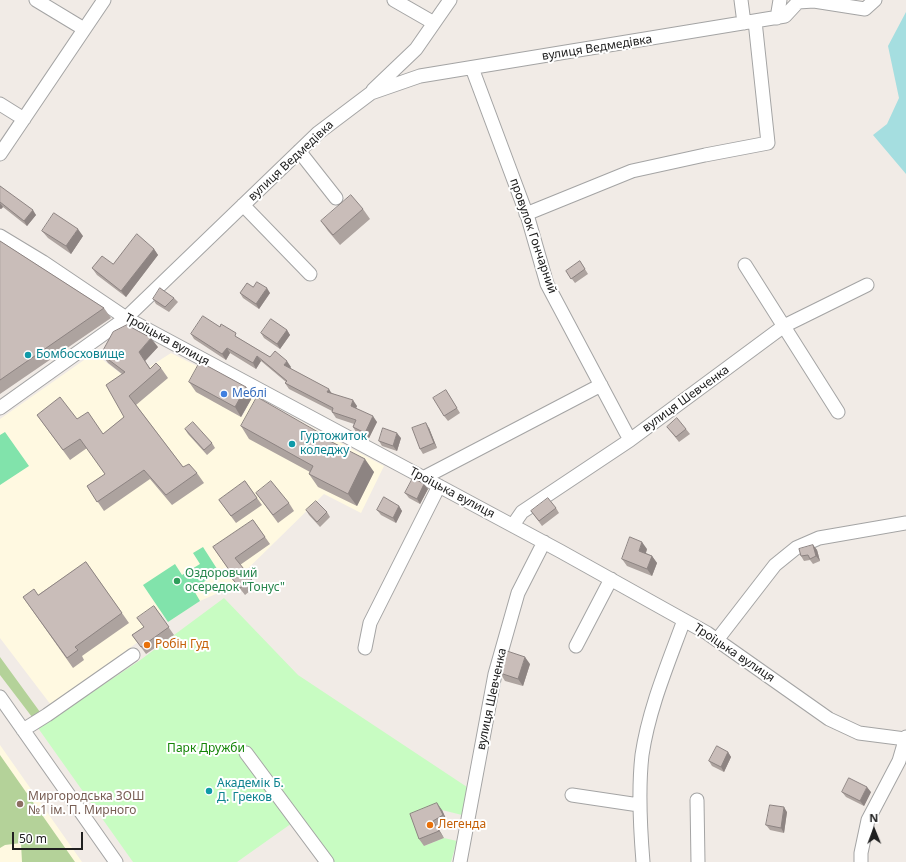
<!DOCTYPE html>
<html>
<head>
<meta charset="utf-8">
<style>
	body { margin:0 }
	#map { position:relative; width:906px; height:862px; overflow:hidden; background:#f1ebe6; font-family:"Noto Sans",sans-serif }
	canvas { display:block }
	.north { position:absolute; left:854px; top:810px; width:40px; height:40px; -webkit-text-stroke:3px #fff; paint-order:stroke; rotate:359deg; font-size:11px; font-weight:700; line-height:16px; text-align:center; color:#202020 }
	.north::after { content:''; display:block; margin:auto; width:14px; height:18px; background:#202020; clip-path:polygon(50% 0,100% 100%,50% 72%,0 100%) }
	.scale { position:absolute; left:12px; top:832px; width:71px; height:18px; box-sizing:border-box; border:2px solid #202020; border-top:0; padding-left:5px; font-size:12px; line-height:14px; white-space:nowrap; color:#202020; -webkit-text-stroke:3px #fff; paint-order:stroke }
</style>
</head>
<body>
<div id="map">
<canvas width="906" height="862"></canvas>
<div class="north">N</div>
<div class="scale">50 m</div>
</div>
<script>
const context = document.querySelector('canvas').getContext('2d');
context.lineJoin = 'round';
function paint(path, color) {
  context.fillStyle = color;
  context.fill(path, 'evenodd');
}
function trace(path, color, width, dash) {
  context.strokeStyle = color;
  context.lineWidth = width;
  context.lineCap = dash ? 'butt' : 'round';
  context.setLineDash(dash || []);
  context.stroke(path);
}
function write(font, color, halo, rows, align = 'center') {
  context.font = font + ' "Noto Sans",sans-serif';
  context.lineWidth = 4;
  context.setLineDash([]);
  context.textBaseline = 'middle';
  context.strokeStyle = halo;
  context.fillStyle = color;
  for (const [text, x, y, turn = 0] of rows) {
    context.save();
    context.translate(x, y);
    context.rotate((+turn || 0) * Math.PI / 180);
    context.textAlign = isNaN(turn) ? turn : align;
    if (halo) context.strokeText(text, 0, 0);
    context.fillText(text, 0, 0);
    context.restore();
  }
}
paint(new Path2D(`
	M94,353l35,27 42,-27 36,18 35,46 11,-21 131,70 -23,47 -37,-19 -97,95 -27,12 -32,21 -7,-9h-2l-10,21 -98,71 -51,-67v-219z
	M0,745l82,117h-82z`), '#fff9e1');
paint(new Path2D(`
	M0,657l40,55 -8,5 -32,-42z
	M0,755l75,107h-53l-1,-19 -16,2 -5,3z`), '#b4d299');
paint(new Path2D(`
	M224,598l74,77 169,112 -5,28 -20,-5 -18,36 20,-8 13,3 -6,21h-124l-32,-41 -58,41h-104l-95,-134 101,-67z`), '#c8fcc2');
paint(new Path2D(`
	M5,432l24,34 -29,19v-50z
	M203,547l16,25 -26,17 7,12 -32,21 -25,-37 32,-21 7,11 18,-11 -7,-11z`), '#81e3ab');
paint(new Path2D(`
	M906,12v162l-33,-39 14,-11 12,-26 -11,-52z`), '#a5dee0');
const minor = new Path2D(`
	M36,0l48,29
	M394,0l40,23
	M741,0l3,23
	M777,18l3,-18
	M472,68l56,150 19,66 83,156
	M373,90l43,-41 34,-49
	M0,104l24,15
	M299,151l37,47
	M0,154l104,-154
	M243,205l67,69
	M526,214l106,-43 73,-16 63,-12 -13,-122
	M0,236l43,26 83,56 434,233 147,82 122,86 30,14 47,6
	M745,265l93,147
	M0,408l126,-90 192,-185 53,-40 49,-17 365,-60 13,-14 16,-1 51,8 10,-9
	M423,478l178,-93
	M513,525l9,-13 108,-72 154,-114 83,-41
	M717,640l58,-75 21,-17 23,-10 87,-15
	M576,646l35,-67
	M365,648l5,-25 69,-137
	M0,697l116,165
	M23,730l24,-15 86,-60
	M246,753l81,109
	M572,795l67,10
	M697,800l1,62
	M460,862l35,-188 23,-81 26,-51
	M643,862c-3,-36 -5,-72 -1,-107 7,-47 26,-91 42,-135
	M861,862v-9l7,-33 31,-59 7,-24`);
trace(minor, '#a4a4a4', 15);
trace(minor, '#fff', 13);
paint(new Path2D(`
	M0,186l36,29 -9,11 -24,-19 -2,2h-1z
	M363,209l7,10 -30,26 -12,-14 -7,-10z
	M42,231l41,5 -12,18 -23,-16z
	M0,241l104,67 7,10 -111,76z
	M154,249l4,6 -32,42 -29,-22 -5,-7 21,-4z
	M580,261l8,13 -13,9 -9,-12z
	M253,287l17,6 -11,16 -16,-11 -3,-5z
	M174,298l4,4 -9,10 -13,-8 -3,-5z
	M220,327l50,30 21,10 -1,1 42,25 25,13 -1,2 21,14 -8,16 -13,-6 -3,-5 1,-3 -18,-6 -4,-6v-1l-43,-22 -4,-6 1,-1 -25,-21 -5,8 -26,-16 -4,7 -32,-21 -3,-5z
	M287,330l3,5 -10,14 -16,-11 -3,-5z
	M158,347l-13,14 5,7h11l7,10 -32,27 47,62 14,6 7,10 -32,22 -22,-26 -46,32 -17,-25 18,-12 -18,-26 -17,12 -33,-45 40,4 26,15 21,-17 -2,-43 -14,-11 -7,-9z
	M189,382l57,5 7,9 -12,21 -45,-25z
	M446,390l14,23 -12,8 -4,-5z
	M241,426l84,10 4,5 45,31 -17,34 -39,-19 -9,-13 1,-2 -61,-33z
	M667,427l19,2 4,5 -11,8z
	M429,428l8,20 -14,6 -3,-5z
	M185,429l27,14 3,5 -8,7 -19,-21z
	M401,438l-4,13 -15,-5 -3,-5z
	M245,481l17,24 -26,18 -17,-23z
	M424,484l4,5 -8,15 -11,-6 -4,-5z
	M256,493l33,10 5,8 -16,12z
	M399,506l3,5 -6,12 -15,-8 -4,-5z
	M556,508l3,5 -17,13 -11,-15z
	M306,510l21,2 3,5 -10,10 -11,-12z
	M253,520l17,24 -30,21 16,21 -11,9 -15,-19 2,-2 -19,-27z
	M813,545l4,5 3,11 -7,3 -3,-4 -6,1 -3,-5z
	M647,549l-1,4 6,3 5,7 -5,13 -25,-10 -5,-7z
	M86,562l43,61 -47,33 2,4 -11,8 -50,-71 15,-2z
	M154,606l20,29 -28,19 -14,-19 12,-8z
	M530,664l-7,22 -18,-5 -5,-8z
	M728,752l3,5 -7,15 -12,-6 -3,-5z
	M842,792h29l-7,14 -18,-9z
	M442,810l6,13 -10,5 6,10 -20,8 -5,-7z
	M787,812l-3,21 -14,-3 -4,-5z`), '#ada39f');
paint(new Path2D(`
	M0,203l3,4 -2,2 -1,-1z
	M33,210l3,5 -9,11 -3,-5z
	M78,229l5,7 -12,18 -5,-8z
	M154,249l4,6 -32,42 -5,-6z
	M267,288l3,5 -11,16 -3,-5z
	M287,330l3,5 -10,14 -3,-5z
	M151,338l7,9 -13,14 9,14 -15,-23z
	M227,348l3,5 -4,7 -4,-6z
	M257,356l4,5 -5,8 -3,-6z
	M287,361l4,6 -3,4 -4,-6z
	M246,387l7,9 -12,21 -6,-10z
	M329,389l3,5 -5,-2z
	M353,400l4,6 -2,5 -4,-5z
	M373,416l4,6 -8,16 -4,-5z
	M426,423l3,5 8,20 -3,-5z
	M397,433l4,5 -4,13 -4,-5z
	M325,436l9,12 -10,-10z
	M365,459l9,13 -17,34 -9,-12z
	M424,484l4,5 -8,15 -3,-5z
	M399,506l3,5 -6,12 -3,-5z
	M642,542l5,7 -3,9 -5,-7z
	M813,545l4,5 3,11 -4,-5z
	M652,556l5,7 -5,13 -5,-7z
	M525,657l5,7 -7,22 -5,-7z
	M728,752l3,5 -7,15 -3,-5z
	M867,787l4,5 -7,14 -4,-5z
	M437,803l5,7 6,13 -5,-8z
	M784,807l3,5 -3,21 -3,-5z
	M433,821l5,7 6,10 -5,-7z`), '#8d8482');
const building = new Path2D(`
	M0,186l33,24 -9,11 -24,-19z
	M351,195l12,14 -30,26 -12,-14z
	M54,213l24,16 -12,17 -24,-15z
	M137,234l17,15 -33,42 -29,-23 10,-12 11,8z
	M0,241l104,67 -104,72z
	M580,261l5,8 -14,10 -5,-8z
	M257,282l10,6 -11,16 -16,-11 7,-10 6,4z
	M160,288l14,10 -9,9 -12,-8z
	M203,316l17,11 1,-3 15,9 -1,3 35,21 5,-6 12,10 -3,4 45,24 -2,3 26,8 -2,6 22,10 -8,17 -12,-6 3,-7 -24,-8 1,-4 -48,-25 2,-2 -30,-25 -4,7 -26,-15 -5,6 -31,-20z
	M271,319l16,11 -10,14 -16,-11z
	M127,325l24,13 -12,14 11,17 6,-6 5,5 -32,28 54,71 6,-3 8,9 -31,22 -22,-25 -47,32 -10,-16 18,-12 -25,-35 -17,11 -26,-35 23,-18 17,22 11,-7 15,22 21,-17 -18,-32 19,-13 -24,-18 12,-22z
	M200,362l46,25 -11,20 -46,-25z
	M446,390l11,18 -13,8 -11,-18z
	M257,397l68,39 -1,2 41,21 -17,35 -39,-20 4,-8 -72,-40z
	M677,418l9,11 -10,8 -9,-10z
	M193,422l19,21 -8,7 -19,-21z
	M426,423l8,20 -14,6 -8,-21z
	M383,428l14,5 -4,13 -14,-5z
	M413,478l11,6 -7,15 -12,-6z
	M245,481l12,17 -26,18 -12,-16z
	M271,481l18,22 -16,12 -17,-22z
	M384,497l15,9 -6,12 -16,-8z
	M548,498l8,10 -17,13 -8,-10z
	M316,501l11,11 -10,10 -11,-12z
	M253,520l12,17 -30,21 17,21 -12,9 -10,-12 2,-2 -19,-27z
	M630,537l12,5 -3,9 13,5 -5,13 -25,-10z
	M813,545l3,11 -6,3 -2,-4 -7,1 -2,-7z
	M86,562l36,51 -47,34 3,3 -11,8 -44,-61 11,-8 4,6z
	M154,606l15,21 -28,20 -9,-12 12,-8 -7,-9z
	M507,651l18,6 -7,22 -18,-6z
	M717,746l11,6 -7,15 -12,-6z
	M849,778l18,9 -7,14 -18,-9z
	M437,803l6,12 -10,6 6,10 -20,8 -9,-25z
	M770,805l14,2 -3,21 -15,-3z`);
paint(building, '#c9bdb9');
trace(building, '#8d8482', 1);
for (const [x, y, r, color] of [
	[28,355,4,"#0f9aa8"],
	[224,394,4,"#3f7fe0"],
	[292,444,4,"#0f9aa8"],
	[177,581,4,"#2e9e5b"],
	[147,645,4,"#e8710a"],
	[209,791,4,"#0f9aa8"],
	[20,804,4,"#8d6e63"],
	[430,825,4,"#e8710a"]
]) {
  const dot = new Path2D();
  dot.arc(x, y, r, 0, 2 * Math.PI);
  context.fillStyle = color;
  context.fill(dot);
  trace(dot, '#fff', 1.5);
}
write('12px', '#202020', '#fff', [
	["вулиця Ведмедівка",597,48,-9],
	["вулиця Ведмедівка",291,161,-43],
	["провулок Гончарний",533,236,71],
	["Троїцька вулиця",167,340,29],
	["вулиця Шевченка",686,399,-36],
	["Троїцька вулиця",452,493,28],
	["Троїцька вулиця",734,653,34],
	["вулиця Шевченка",492,699,-78]
]);
write('12px', '#0d838f', '#fff', [
	["Бомбосховище",36,355],
	["Гуртожиток",300,437],
	["коледжу",300,451],
	["Академік Б.",217,784],
	["Д. Греков",217,798]
], 'left');
write('12px', '#366cbe', '#fff', [
	["Меблі",232,394]
], 'left');
write('12px', '#27864d', '#fff', [
	["Оздоровчий",185,574],
	["осередок \"Тонус\"",185,588]
], 'left');
write('12px', '#c56008', '#fff', [
	["Робін Гуд",155,645],
	["Легенда",438,825]
], 'left');
write('12px', '#148507', '#fff', [
	["Парк Дружби",206,749]
]);
write('12px', '#785e54', '#fff', [
	["Миргородська ЗОШ",28,797],
	["№1 ім. П. Мирного",28,811]
], 'left');
</script>
</body>
</html>
